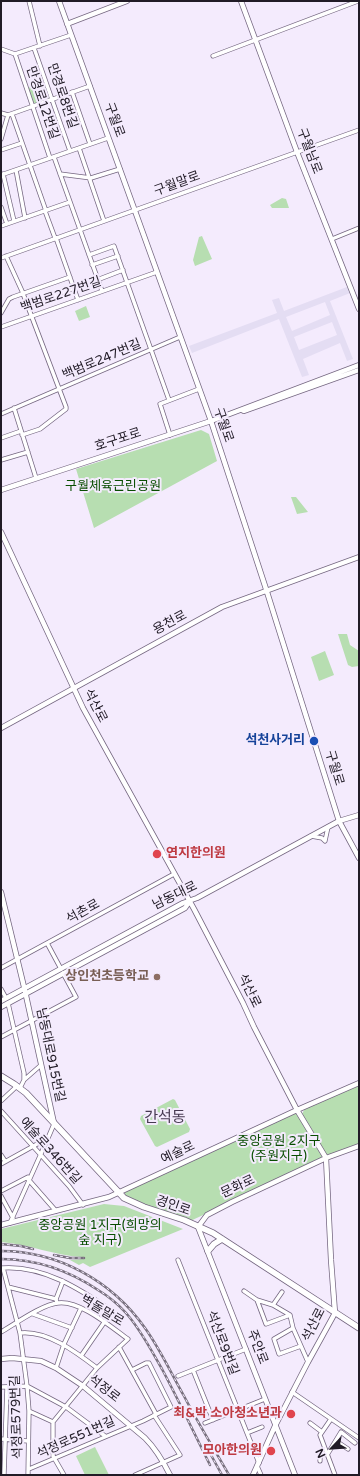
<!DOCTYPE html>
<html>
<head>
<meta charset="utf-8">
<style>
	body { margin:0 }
	#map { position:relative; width:360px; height:1476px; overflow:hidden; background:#f4ebfd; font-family:"Varela Round",sans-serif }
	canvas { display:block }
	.frame { position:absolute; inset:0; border:2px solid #211b26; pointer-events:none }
	.north { position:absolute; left:312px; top:1428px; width:40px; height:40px; -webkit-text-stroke:3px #f4ebfd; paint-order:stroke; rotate:245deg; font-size:11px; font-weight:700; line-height:16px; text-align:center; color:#211b26 }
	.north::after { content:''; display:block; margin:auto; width:14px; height:18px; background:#211b26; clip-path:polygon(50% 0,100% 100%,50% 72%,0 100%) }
</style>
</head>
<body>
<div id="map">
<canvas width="360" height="1476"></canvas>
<div class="frame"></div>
<div class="north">N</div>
</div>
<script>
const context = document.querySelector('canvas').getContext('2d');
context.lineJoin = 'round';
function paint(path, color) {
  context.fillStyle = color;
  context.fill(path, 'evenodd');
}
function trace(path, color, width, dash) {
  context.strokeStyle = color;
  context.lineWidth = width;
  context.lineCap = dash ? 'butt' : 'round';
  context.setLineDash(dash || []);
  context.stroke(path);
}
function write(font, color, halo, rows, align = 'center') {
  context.font = font + ' "Varela Round","Noto Sans KR",sans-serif';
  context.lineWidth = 4;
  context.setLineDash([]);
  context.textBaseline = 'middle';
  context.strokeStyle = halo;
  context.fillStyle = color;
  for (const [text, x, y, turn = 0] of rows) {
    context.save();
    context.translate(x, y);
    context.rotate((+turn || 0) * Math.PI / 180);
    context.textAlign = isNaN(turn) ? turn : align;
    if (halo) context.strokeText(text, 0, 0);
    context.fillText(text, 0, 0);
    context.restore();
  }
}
paint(new Path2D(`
	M347,287l3,6 -20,8 23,58 -6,2 -7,-18 -37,16 6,16 -7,2 -23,-58 -87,34 -3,-7 88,-33 -5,-13 7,-2 5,13zM325,302l5,13 -38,16 -6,-14zM332,322l5,13 -38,15 -5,-13z`), '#e4ddf3');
paint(new Path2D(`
	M45,82l6,17 -18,5 -5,-16z
	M282,198l4,1 3,9h-17l-2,-3z
	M202,236l10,23 -17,7 -2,-6 6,-23z
	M86,306l4,11 -11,4 -4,-10z
	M79,364l5,10 -10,4 -4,-10z
	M201,430l8,4 8,27 -123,67 -18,-59z
	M291,497h5l12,15 -11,2z
	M338,634h9l3,11 9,6v15l-7,1 -4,-2z
	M325,651l9,24 -15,6 -8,-24z
	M359,1083v63l-26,10 -9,-2 -1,6 -135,62 -63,-25v-5l5,-4 163,-76 8,4 5,-10z
	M173,1099l2,1 15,29 -1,3 -32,15 -2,-1 -15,-27 1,-3z
	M104,1204l20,2 59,23 -93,38 -7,-4 -4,2 -9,-5 14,-1 -1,-2c-28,-1 -54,-13 -82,-15v-13z
	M95,1447l14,28h-24l-9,-19z`), '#b7deb1');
const street = new Path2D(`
	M29,1l11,45
	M34,48l36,103
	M1,49l14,5 56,-19
	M15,54l35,104
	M213,56l145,-55
	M72,92l18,52
	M1,113l7,2 82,-29
	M12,114l34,97
	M1,139l7,-24
	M79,148l25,73
	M1,150l21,-7
	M54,157l48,134
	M16,170l9,48
	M3,174l11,47
	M60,174l31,4 29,-9
	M1,175l107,-37
	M1,207l6,17
	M45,211l10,27
	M1,226l69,-24
	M56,238l22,62
	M332,239l27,-11
	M89,255l25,-9 55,154
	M6,256l16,35 44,116v2l-26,20 -18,6
	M1,258l358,-128
	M92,265l26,-9
	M97,280l26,-10
	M27,306l47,-18
	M1,313l8,-14 4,-2 57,-20
	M1,327l156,-55
	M14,408l22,70
	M1,414l179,-77
	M170,435l-10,-31 39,-15
	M1,438l20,-7
	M1,460l27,-8
	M311,836l11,2 3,3 3,-14
	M47,943l14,26
	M1,968l173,-94
	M1,989l5,9
	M8,1003l16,70v7
	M1,1037l75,-40 -13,-24
	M20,1088l4,-8 17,-15
	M1,1101l16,-15
	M1,1111l68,75 14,19
	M1,1155l4,6
	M1,1164l47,-26 6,-14
	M27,1178l29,33
	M1,1191l27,-14
	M1,1196l12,22
	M10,1223l38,-85
	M178,1260l81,203
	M2,1268c41,-3 78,21 110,43l-31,45
	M3,1268l17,65 7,53 2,25 -1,64
	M8,1287l48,12 1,4
	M244,1291l13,9 16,5 9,-13
	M56,1299l7,-18
	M257,1300l9,24 24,-9 -17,-10
	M33,1314l39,14
	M290,1315l3,13 15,34
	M293,1328l-19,11 5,15 22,-8
	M1,1332c14,-8 42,-28 57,-29 22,-3 53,24 70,36l-31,29 -44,54
	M20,1333c27,-3 56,19 77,35
	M119,1347l37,67
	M56,1368l8,-24 17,-36
	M193,1370l20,50
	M178,1376l68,-27
	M1,1387l26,-1 39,21 39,29
	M292,1392l67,46
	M29,1411l24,11v34l11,19
	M331,1419l-11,16 15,40
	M205,1423l60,-24
	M310,1423l12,9
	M247,1433l15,-6
	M1,1439l27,2
	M336,1441l12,8
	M327,1455l14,-23 14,11
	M320,1461v-6l6,-2
	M257,1466l4,9
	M29,1469l114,-48 28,-14 -22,-44h-3l-14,7
	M4,1475l3,-88
	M135,1475l45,-20 -26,-40`);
const secondary = new Path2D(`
	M59,1l152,420 56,171 72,229 20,37
	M241,1l56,151 62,157
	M67,24l60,-23
	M242,410l2,1 115,-41
	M1,490l210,-69 148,-56
	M1,532l82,176 111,201 49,94 11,24 43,83 29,48 5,102 4,53 -27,49 -33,64 -22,49
	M1,728l221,-121 137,-50
	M1,892l24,99 29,132
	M1,1001l182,-98 14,-5 142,-77 20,-6
	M1,1007l184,-99 5,-7
	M1,1225l108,-28 188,-87 62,-27
	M1,1359l11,-1 29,3 15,7 27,18 62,52c11,11 18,23 25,37
	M295,1475l-97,-248 9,-12 25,-13 94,-44 33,-12`);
const primary = new Path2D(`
	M1,1076l13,8 12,9 98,105 20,9 40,13 29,13 146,95
	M208,1251l6,-7 8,-5`);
trace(street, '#756781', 5);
trace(secondary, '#756781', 6);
trace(primary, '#756781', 7);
trace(street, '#fff', 3.5);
trace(secondary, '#fff', 4.5);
trace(primary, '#fff', 5.5);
const rail = new Path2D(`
	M1,1244l20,2 12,3
	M1,1251c57,0 111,30 144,77 15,21 26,45 39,68 14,27 30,53 45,79
	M54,1255l16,3h14
	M1,1259c36,0 67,11 97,31 10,6 20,14 28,23 15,17 25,37 36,56 17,32 32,64 48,96
	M211,1455l11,20`);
trace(rail, '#78707e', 2.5);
trace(rail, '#f4ebfd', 1, [3]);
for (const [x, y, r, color] of [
	[314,741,5,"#1a4fb4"],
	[157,854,5,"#e0444e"],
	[157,977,4,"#8d6e63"],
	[291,1414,5,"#e0444e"],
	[271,1451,5,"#e0444e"]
]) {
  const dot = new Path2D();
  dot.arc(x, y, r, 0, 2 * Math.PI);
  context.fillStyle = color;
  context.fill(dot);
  trace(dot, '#f4ebfd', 1.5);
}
write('13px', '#211b26', '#f4ebfd', [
	["만경로8번길",62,96,71],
	["만경로12번길",42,103,71],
	["구월로",114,120,70],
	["구월남로",309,151,69],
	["구월말로",177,184,-20],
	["백범로227번길",61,295,-19],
	["백범로247번길",102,360,-23],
	["구월로",223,425,71],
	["호구포로",118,440,-18],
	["용천로",170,623,-28],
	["석산로",95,706,63],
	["구월로",334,768,73],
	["남동대로",175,896,-26],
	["석촌로",83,912,-29],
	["석산로",249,991,64],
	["남동대로915번길",50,1055,78],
	["예술로346번길",50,1151,48],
	["예술로",178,1153,-25],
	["문화로",238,1187,-25],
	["경인로",173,1206,19],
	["벽돌말로",102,1311,31],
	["석산로",314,1325,-63],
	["석산로9번길",222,1343,69],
	["주안로",257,1347,69],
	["석정로",104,1389,38],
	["석정로579번길",17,1417,-92],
	["석정로551번길",76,1438,-24]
]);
write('13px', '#094e02', '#f4ebfd', [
	["구월체육근린공원",113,487],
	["중앙공원 2지구",279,1142],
	["(주원지구)",279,1157],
	["중앙공원 1지구(희망의",100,1226],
	["숲 지구)",100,1241]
]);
write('bold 13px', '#164399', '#f4ebfd', [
	["석천사거리",305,741]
], 'right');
write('bold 13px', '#be3a42', '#f4ebfd', [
	["연지한의원",166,854,"left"],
	["최&박 소아청소년과",282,1414],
	["모아한의원",262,1451]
], 'right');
write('bold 13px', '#785e54', '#f4ebfd', [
	["상인천초등학교",149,977]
], 'right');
write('15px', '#473a52', '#f4ebfd', [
	["간석동",165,1118]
]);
</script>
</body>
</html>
